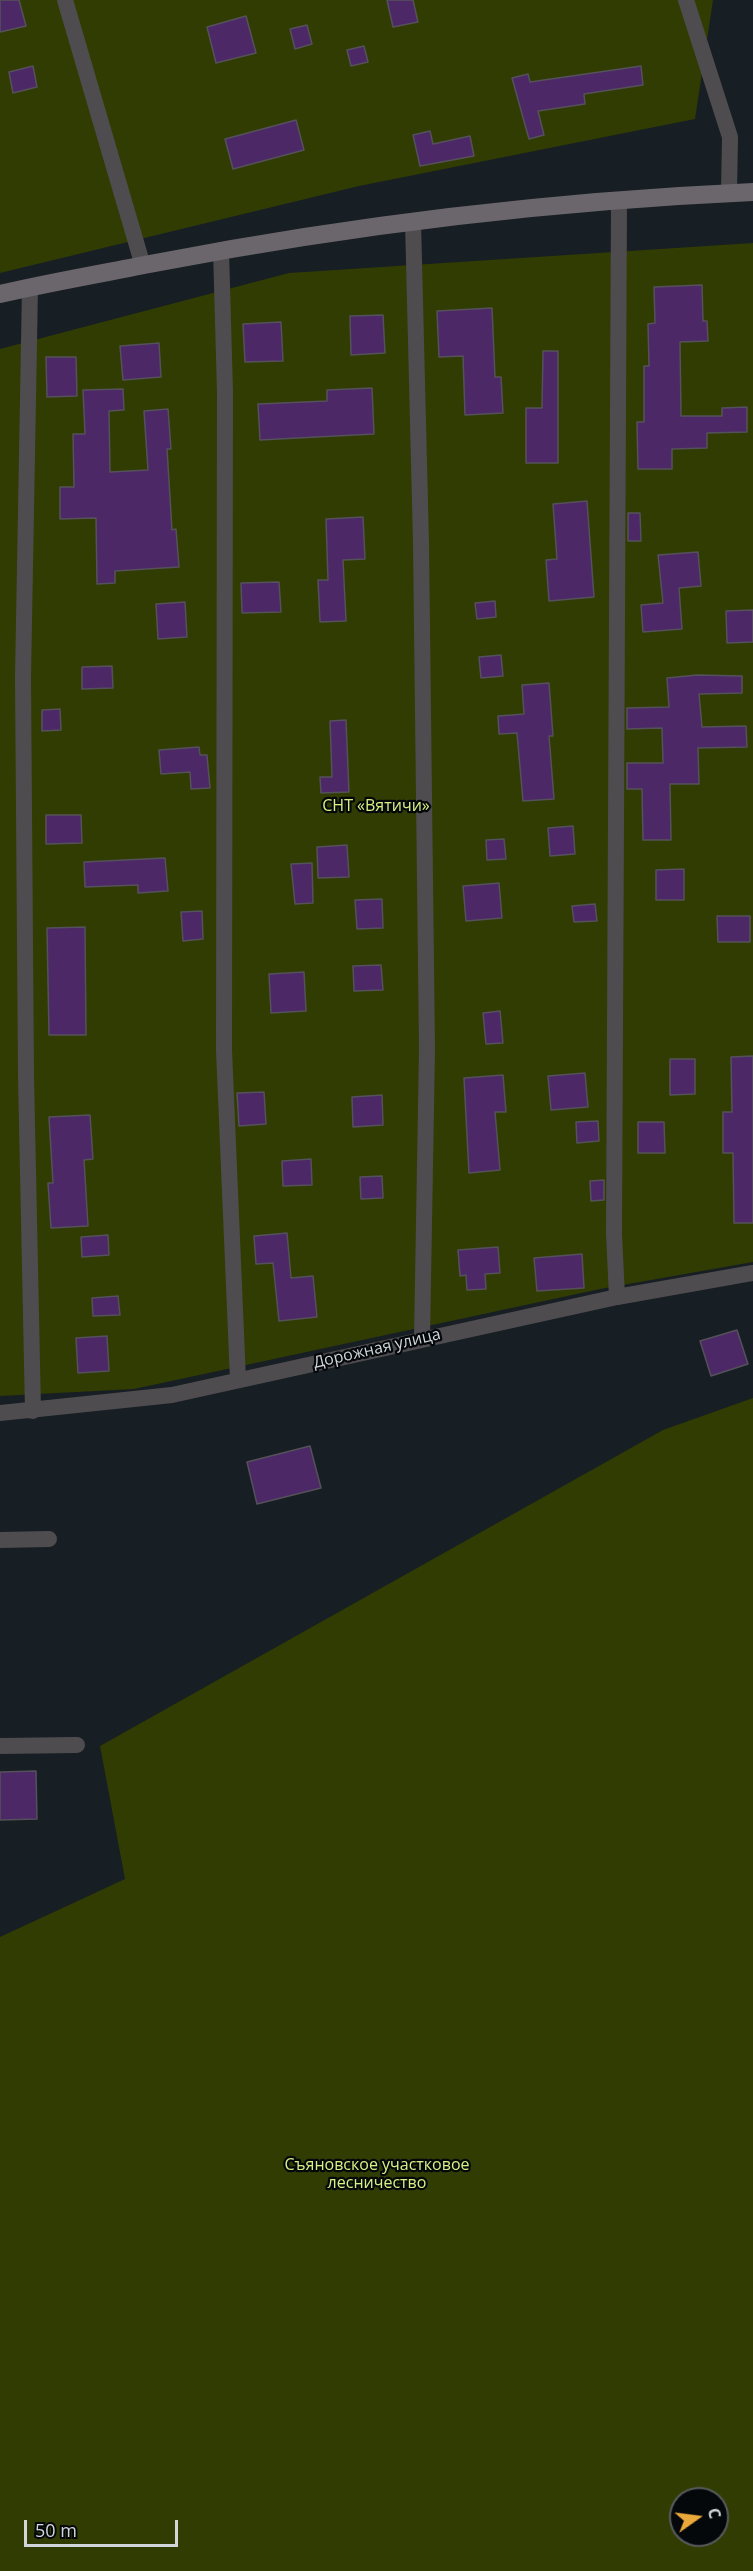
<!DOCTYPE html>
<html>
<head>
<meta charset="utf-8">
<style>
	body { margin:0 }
	#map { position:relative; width:753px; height:2571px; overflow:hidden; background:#171e24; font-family:"Open Sans",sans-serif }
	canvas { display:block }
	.north { position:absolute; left:669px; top:2487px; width:60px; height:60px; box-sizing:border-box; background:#05080a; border:2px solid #575a5d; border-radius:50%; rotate:76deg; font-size:16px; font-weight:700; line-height:24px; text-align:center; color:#d1d6da }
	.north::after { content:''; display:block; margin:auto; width:21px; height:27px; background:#eca93b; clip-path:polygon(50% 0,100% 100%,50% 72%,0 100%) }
	.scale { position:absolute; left:24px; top:2520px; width:154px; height:27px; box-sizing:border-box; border:3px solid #d1d6da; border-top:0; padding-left:8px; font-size:18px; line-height:21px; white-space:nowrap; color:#d1d6da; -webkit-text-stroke:4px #05080a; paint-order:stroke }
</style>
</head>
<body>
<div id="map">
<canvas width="753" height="2571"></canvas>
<div class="north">С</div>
<div class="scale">50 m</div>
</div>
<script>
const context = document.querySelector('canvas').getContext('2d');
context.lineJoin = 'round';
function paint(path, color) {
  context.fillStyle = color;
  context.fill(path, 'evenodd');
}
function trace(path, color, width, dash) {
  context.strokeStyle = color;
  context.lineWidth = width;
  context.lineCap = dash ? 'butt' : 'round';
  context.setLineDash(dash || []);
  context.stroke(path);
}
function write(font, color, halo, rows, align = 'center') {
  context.font = font + ' "Open Sans",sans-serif';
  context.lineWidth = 4.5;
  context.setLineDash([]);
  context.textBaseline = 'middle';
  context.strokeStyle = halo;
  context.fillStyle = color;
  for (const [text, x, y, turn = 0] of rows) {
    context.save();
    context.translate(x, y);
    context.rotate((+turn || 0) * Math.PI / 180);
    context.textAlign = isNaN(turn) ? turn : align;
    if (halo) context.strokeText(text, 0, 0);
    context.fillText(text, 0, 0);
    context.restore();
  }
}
paint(new Path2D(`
	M0,0h713l-18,119 -336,67 -359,87z
	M753,243v1019l-153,27 -466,100 -134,7v-1047l289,-76z
	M753,1398v1173h-753v-634l125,-58 -25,-133 563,-316zM681,2499h36v36h-36z`), '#313c03');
const building = new Path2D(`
	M0,0h19l7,26 -26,6z
	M387,0h26l5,22 -25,5z
	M246,16l10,37 -40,10 -9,-36z
	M307,25l5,19 -17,5 -5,-20z
	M364,46l4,16 -17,4 -4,-16z
	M33,66l4,21 -24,6 -4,-21z
	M641,66l2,19 -59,9 1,10 -47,7 6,24 -15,4 -17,-61 16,-4 2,8z
	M296,120l8,30 -71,19 -8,-30z
	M430,131l3,13 37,-8 4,20 -54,10 -7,-31z
	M702,285l1,36h4l1,20 -28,1 1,74h41v-8l25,-1v25l-40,1v15l-35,1v20h-34l-1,-47h7v-56h5l-1,-42 7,-1 -1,-36z
	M492,308l3,69h6l2,36 -38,2 -2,-59 -24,1 -2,-46z
	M383,315l2,38 -34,2 -1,-39z
	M281,322l2,39 -38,1 -2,-38z
	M159,343l2,34 -38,3 -3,-34z
	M543,351h15v112h-32v-55h16z
	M46,357h30l1,39 -30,1z
	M372,388l2,46 -114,6 -2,-36 69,-3v-11z
	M123,389l1,21 -15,1 1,61 38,-2 -4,-59 24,-2 3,40h-4l5,81 4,-1 3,38 -64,4v12l-18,1 -1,-66 -36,1v-32h14l-1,-53h12l-2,-44z
	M587,501l7,96 -45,4 -3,-41 11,-1 -4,-55z
	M628,513h12l1,28h-13z
	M363,517l2,42 -22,1 3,61 -26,1 -2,-42h10l-2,-61z
	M698,552l3,34 -22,2 3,41 -39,3 -2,-27 22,-2 -5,-48z
	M279,582l2,30 -39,1 -1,-30z
	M495,601l1,16 -19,2 -2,-16z
	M185,602l2,35 -29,2 -2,-35z
	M753,610v32l-26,1 -1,-32z
	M501,655l2,21 -22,2 -2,-21z
	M112,666l1,22 -31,1v-22z
	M697,675l45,1v17l-43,1 3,33 44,-1 1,21 -49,1 1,36h-29l1,56h-28l-1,-51h-15v-26h36l-1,-35 -35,1v-21l42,-1 -2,-29z
	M549,683l4,53h-4l5,63 -31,2 -6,-68 -18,1 -1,-18 26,-2 -2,-29z
	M60,709l1,21 -19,1v-21z
	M346,720l3,72 -28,1 -1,-16h12l-2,-56z
	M199,747l1,8h7l3,33 -19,1 -1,-17 -29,2 -2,-24z
	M46,815h35l1,28 -36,1z
	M573,826l2,28 -25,2 -2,-28z
	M504,839l2,20 -19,1 -1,-20z
	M347,845l2,32 -31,1 -1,-31z
	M165,858l3,33 -30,2v-8l-53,2 -1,-25z
	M312,863l1,40 -18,1 -4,-40z
	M684,869v31h-28v-30z
	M499,883l3,35 -36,3 -3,-35z
	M382,899l1,29 -26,1 -2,-29z
	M595,904l2,17 -23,1 -2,-16z
	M202,911l1,28 -20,2 -2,-29z
	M717,916h33v26h-32z
	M85,927l1,108h-37l-2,-107z
	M381,965l2,25 -29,1 -1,-25z
	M304,972l2,39 -35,2 -2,-39z
	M500,1011l3,32 -17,1 -3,-31z
	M753,1056v167h-19l-1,-70h-10v-41h9l-1,-55z
	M670,1059h25v35l-25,1z
	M585,1073l3,34 -37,3 -3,-34z
	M503,1075l3,37h-11l5,58 -31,3 -5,-95z
	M264,1092l2,32 -27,2 -2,-33z
	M382,1095l1,30 -30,2 -1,-30z
	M90,1115l3,44 -9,1 4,66 -37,2 -3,-45h5l-4,-66z
	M598,1121l1,20 -22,2 -1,-21z
	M638,1122h26l1,31h-27z
	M311,1159l1,26 -29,1 -1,-25z
	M382,1176l1,22 -22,1 -1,-22z
	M604,1180v20l-13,1 -1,-20z
	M287,1233l4,45 22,-2 4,41 -38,4 -6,-58 -17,1 -2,-28z
	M108,1235l1,20 -27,2 -1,-20z
	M498,1247l2,26 -15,1 1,15 -19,1 -1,-15 -6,1 -2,-26z
	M582,1254l2,34 -47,3 -3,-33z
	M118,1296l2,19 -27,1 -1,-18z
	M737,1330l11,34 -37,12 -11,-35z
	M107,1336l2,35 -31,2 -2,-35z
	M310,1446l11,42 -64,16 -10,-42z
	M36,1771l1,48 -37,1v-48z`);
paint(building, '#4c2866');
trace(building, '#55515a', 1.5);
trace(new Path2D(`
	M65,0l78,266
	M686,0l44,137 -1,56
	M413,221l8,322 6,506 -5,290
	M221,250l4,142 -1,658 14,330
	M30,287l-7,390 3,399 7,335
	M617,1297l-3,-63 5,-1033
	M0,1413l172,-18 445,-98 136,-24
	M0,1540l49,-1
	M0,1746l77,-1`), '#4f4c4f', 16);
trace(new Path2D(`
	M0,294c51,-12 104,-21 155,-31 197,-38 398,-62 598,-71`), '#6b666b', 18);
write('16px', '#d7f184', '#05080a', [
	["СНТ «Вятичи»",376,806],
	["Съяновское участковое",377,2165],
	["лесничество",377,2183]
]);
write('16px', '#d1d6da', '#05080a', [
	["Дорожная улица",377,1349,-13]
]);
</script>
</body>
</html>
